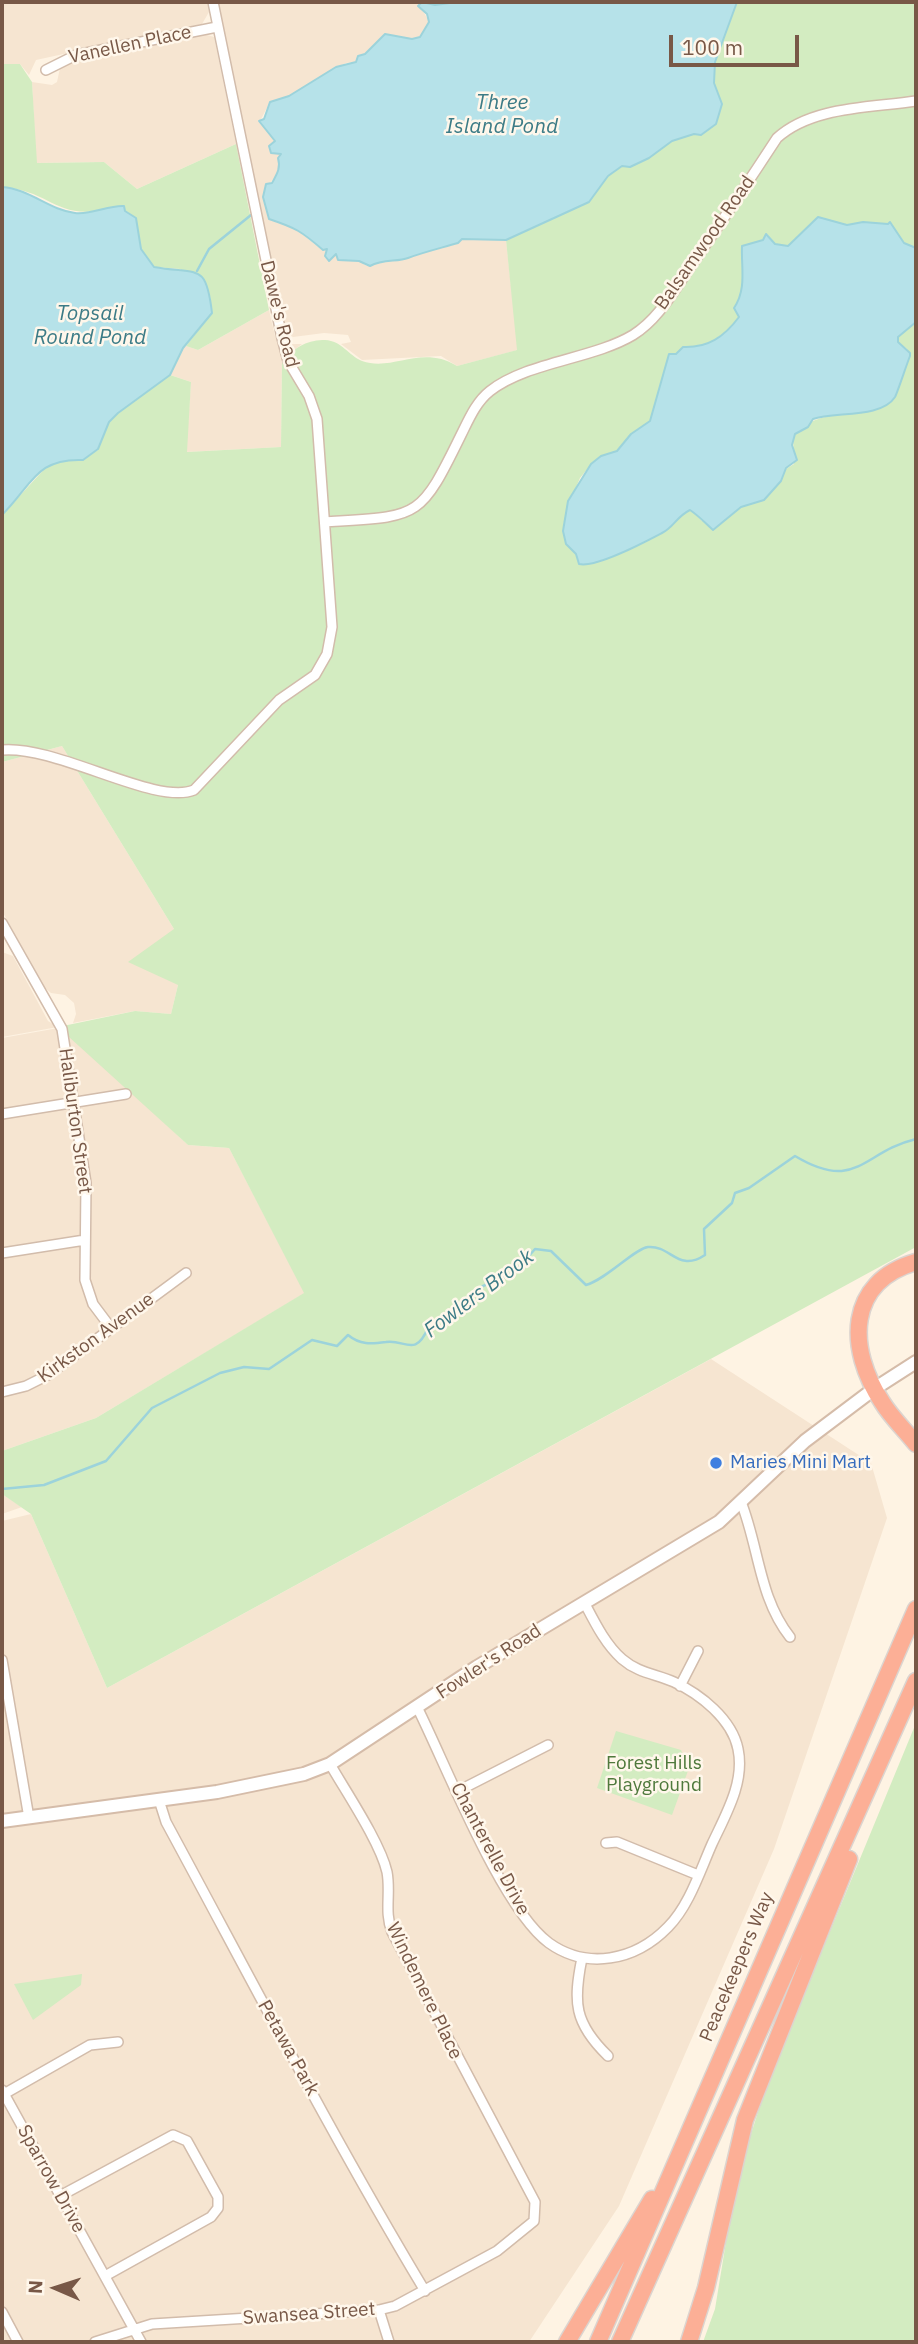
<!DOCTYPE html>
<html>
<head>
<meta charset="utf-8">
<style>
	body { margin:0 }
	#map { position:relative; width:918px; height:2344px; overflow:hidden; background:#fef3e3; font-family:"IBM Plex Sans",sans-serif }
	canvas { display:block }
	.frame { position:absolute; inset:0; border:4px solid #785847; pointer-events:none }
	.north { position:absolute; left:21px; top:2253px; width:70px; height:70px; -webkit-text-stroke:5px #fff7eb; paint-order:stroke; rotate:273deg; font-size:19px; font-weight:700; line-height:28px; text-align:center; color:#785847 }
	.north::after { content:''; display:block; margin:auto; width:24px; height:32px; background:#785847; clip-path:polygon(50% 0,100% 100%,50% 72%,0 100%) }
	.scale { position:absolute; left:669px; top:35px; width:130px; height:32px; box-sizing:border-box; border:4px solid #785847; border-top:0; padding-left:9px; font-size:21px; line-height:24px; white-space:nowrap; color:#785847; -webkit-text-stroke:5px #fff7eb; paint-order:stroke }
</style>
</head>
<body>
<div id="map">
<canvas width="918" height="2344"></canvas>
<div class="frame"></div>
<div class="north">N</div>
<div class="scale">100 m</div>
</div>
<script>
const context = document.querySelector('canvas').getContext('2d');
context.lineJoin = 'round';
function paint(path, color) {
  context.fillStyle = color;
  context.fill(path, 'evenodd');
}
function trace(path, color, width, dash) {
  context.strokeStyle = color;
  context.lineWidth = width;
  context.lineCap = dash ? 'butt' : 'round';
  context.setLineDash(dash || []);
  context.stroke(path);
}
function write(font, color, halo, rows, align = 'center') {
  context.font = font + ' "IBM Plex Sans",sans-serif';
  context.lineWidth = 5;
  context.setLineDash([]);
  context.textBaseline = 'middle';
  context.strokeStyle = halo;
  context.fillStyle = color;
  for (const [text, x, y, turn = 0] of rows) {
    context.save();
    context.translate(x, y);
    context.rotate((+turn || 0) * Math.PI / 180);
    context.textAlign = isNaN(turn) ? turn : align;
    if (halo) context.strokeText(text, 0, 0);
    context.fillText(text, 0, 0);
    context.restore();
  }
}
paint(new Path2D(`
	M2,2h205l2,10 -7,12 -166,36 -7,15 -9,-11h-18z
	M218,2h204l-3,1 10,19 -9,15 -8,2 -19,-3 -16,6 -21,20 -10,1 -57,33 -19,6 -10,19 8,8 14,24 -5,22 -12,13 1,22 7,10 17,4 32,26 5,-1 5,7 4,-2 2,6 21,1 8,5 91,-23 5,-4 43,1 12,110 -61,16 -16,-10 -79,4 -21,-16 10,-2 -3,-7 -24,-2 -31,4 -10,-6z
	M204,34l10,3 22,107 -99,45 -33,-27 -68,1 -4,-81 20,3 5,-3 3,-14 17,-9z
	M269,310l6,26 11,8h16l-20,16 -1,87 -95,5 5,-70 -21,-7 13,-27 3,-2 12,4z
	M62,746l112,183 4,56 -7,29 -36,-3 -62,12 3,-9 -2,-11 -9,-8 -14,-2 -6,-5 -43,-77v-149z
	M2,952l11,4 35,65 10,6 -56,10z
	M64,1027l124,118 41,3 76,145 -209,125 -94,33v-413z
	M711,1359l160,104 16,55 -113,331 -155,357 -90,136h-527v-821l29,-7 76,174z
	M2,1494l20,13 -20,7z`), '#f6e5d1');
paint(new Path2D(`
	M737,2h179v246l-12,-5 -16,-19 -41,1 -28,-7 -30,28 -14,-2 -8,-10 -4,6 -16,5 -5,10 2,31 -8,20 3,11c-17,23 -42,35 -70,37l-19,67 -19,13 -14,17 -24,11 -13,16 -13,31 -2,32 11,13 3,10c17,4 71,-23 87,-34 10,-7 11,-14 25,-20l11,11 21,1c21,-23 49,-22 63,-53l8,-5 -1,-27c23,-32 67,-16 98,-36l19,-45 -3,-7 -9,-7v-5l18,-15v925l-809,441 -76,-174 -29,-20v-43l94,-33 208,-125 -75,-145 -41,-3 -130,-118 77,-16 36,3 7,-29 -50,-23 46,-33 -112,-183 -60,16v-247l48,-52 35,-6 13,-7 11,-28 9,-9 52,-38 21,7 -4,70 94,-5 1,-87c12,-11 25,-21 43,-20 17,1 23,15 37,21 31,11 59,-17 95,5l60,-16 -11,-110 83,-38 19,-26 14,-10 27,-8 23,-17 22,-7 7,1 15,-11 6,-20 -8,-21 1,-21z
	M2,64h18l12,18 5,81 67,-1 33,27 99,-45 33,166 -71,40 -12,-4 26,-33 -2,-17 -30,-27 -26,-2 -13,-18 -5,-31 -17,-12c-63,19 -64,-15 -117,-19z
	M916,1723v619h-213l12,-33 21,-128 31,-97z
	M616,1731l65,19 8,18 -17,47 -75,-27z
	M82,1974l-1,11 -48,35 -19,-36z`), '#d3ecc1');
const water = new Path2D(`
	M422,2l13,3 22,-3h280l-22,60 -1,21 8,21 -6,20 -15,11 -7,-1 -22,7 -23,17 -19,9 -8,-1 -14,10 -19,26 -83,38 -44,-1 -4,4c-17,5 -34,9 -50,15 -11,4 -25,1 -38,8l-11,-5 -21,-1 -2,-6 -7,7 -4,-5 2,-7 -4,1c-22,-19 -27,-22 -54,-31l-6,-22 3,-13 6,-1c5,-9 9,-15 6,-25l3,-4 -10,-1 -2,-7 6,-5 -16,-20 5,-2 6,-17 19,-6 47,-29 20,-5 2,-6 7,-2 20,-20 27,5 8,-2 9,-15 -2,-8 -9,-8z
	M2,187c28,2 47,23 73,26 17,2 33,-8 49,-7l1,5 11,7 5,31 13,18c44,8 52,-6 58,46l-29,35 -13,27 -52,38 -9,9 -11,27 -15,11c-47,-2 -50,24 -81,55z
	M818,217l29,8 16,-3 25,2 2,-2 14,21 12,5v74l-18,15v5l12,11v3c-4,10 -12,35 -15,41 -14,22 -62,14 -82,22l-5,8 -13,7 -3,11 5,15 -11,8 -5,13 -17,19 -23,7 -28,23c-8,-7 -14,-14 -23,-20 -14,7 -16,17 -28,23 -19,10 -66,35 -83,31l-3,-10 -10,-10 -3,-13 5,-30 23,-37 10,-8 16,-5 14,-17 19,-13 19,-67h7l7,-7c25,1 41,-10 56,-30l-5,-9c13,-19 7,-41 8,-62l21,-6 3,-6 9,10 13,2z`);
paint(water, '#b6e2e9');
trace(water, '#9cd3db', 2);
trace(new Path2D(`
	M197,271l12,-22 42,-34
	M2,1489l42,-4 62,-24 46,-53 68,-35 24,-6 25,2 43,-29 25,6 11,-11c12,10 23,9 38,7 19,-3 29,16 42,-14l55,-42 31,-13 21,-24 16,2 35,34c21,-6 48,-36 62,-38 23,-2 30,26 57,8l-1,-26 28,-26 3,-10 14,-5 46,-32c62,37 67,-4 121,-17`), '#9cd3db', 2.5);
const street = new Path2D(`
	M46,70l30,-15 141,-28
	M325,522c94,-6 94,-1 136,-87 8,-16 15,-33 29,-44 37,-29 103,-32 143,-56 26,-16 41,-45 58,-69 29,-42 58,-85 86,-128 35,-32 94,-30 139,-37
	M2,750c55,-5 153,56 192,40l85,-90 36,-25 12,-21 5,-27 -15,-208 -8,-23 -21,-35 -6,-23 -69,-336
	M2,923l60,106 24,154 -1,97 8,24 18,24
	M2,1114l124,-20
	M2,1253l83,-13
	M2,1392l24,-6 22,-11 138,-102
	M741,1502c18,45 18,96 49,135
	M2,1660l27,158
	M680,1686l18,-35
	M418,1709c28,56 84,200 131,234 38,27 86,18 119,-16 21,-21 32,-56 44,-83 14,-30 33,-62 26,-95 -6,-30 -38,-55 -64,-67 -18,-8 -36,-9 -52,-23 -17,-15 -28,-38 -38,-57
	M458,1791l90,-46
	M159,1800l7,22c85,157 167,316 259,469
	M606,1843l11,-1 81,33
	M582,1958c-9,44 -8,65 26,98
	M2,2090l139,252
	M4,2094l86,-49 28,-3
	M60,2196l113,-61 14,6 31,56v11l-7,9 -106,59
	M379,2310l10,32
	M2,2312l16,30
	M95,2342l57,-18 227,-14 16,-4 102,-55 37,-30 1,-19 -143,-270c-8,-20 -1,-39 -5,-60 -7,-30 -41,-80 -57,-108`);
const secondary = new Path2D(`
	M2,1821l215,-29 87,-18 26,-10 147,-97 242,-145 86,-81 69,-52 42,-27`);
const highway = new Path2D(`
	M916,1262c-70,20 -69,87 -34,140 9,15 23,28 34,42
	M567,2342l85,-143
	M598,2342l318,-733
	M620,2342l296,-661
	M689,2342l17,-54 39,-168 104,-261`);
trace(street, '#d2bcab', 12);
trace(secondary, '#d5bca9', 16);
trace(highway, '#dcd4cf', 19);
trace(street, '#fff', 9);
trace(secondary, '#fff', 12);
trace(highway, '#fcaf96', 16);
for (const [x, y, r, color] of [
	[716,1463,7,"#3f7fe0"]
]) {
  const dot = new Path2D();
  dot.arc(x, y, r, 0, 2 * Math.PI);
  context.fillStyle = color;
  context.fill(dot);
  trace(dot, '#fff7eb', 2.5);
}
write('19px', '#785847', '#fff7eb', [
	["Vanellen Place",130,45,-12],
	["Balsamwood Road",705,243,-55],
	["Dawe's Road",279,314,76],
	["Haliburton Street",75,1121,82],
	["Kirkston Avenue",96,1338,-36],
	["Fowler's Road",489,1662,-33],
	["Chanterelle Drive",490,1849,62],
	["Peacekeepers Way",737,1967,-67],
	["Windemere Place",424,1991,64],
	["Petawa Park",288,2048,61],
	["Sparrow Drive",51,2179,61],
	["Swansea Street",309,2314,-4]
]);
write('19px', '#366cbe', '#fff7eb', [
	["Maries Mini Mart",730,1463]
], 'left');
write('19px', '#4f793c', '#fff7eb', [
	["Forest Hills",654,1764],
	["Playground",654,1786]
]);
write('italic 21px', '#3c7b86', '#fff7eb', [
	["Three",502,103],
	["Island Pond",502,127],
	["Topsail",90,314],
	["Round Pond",90,338],
	["Fowlers Brook",479,1294,-37]
]);
</script>
</body>
</html>
